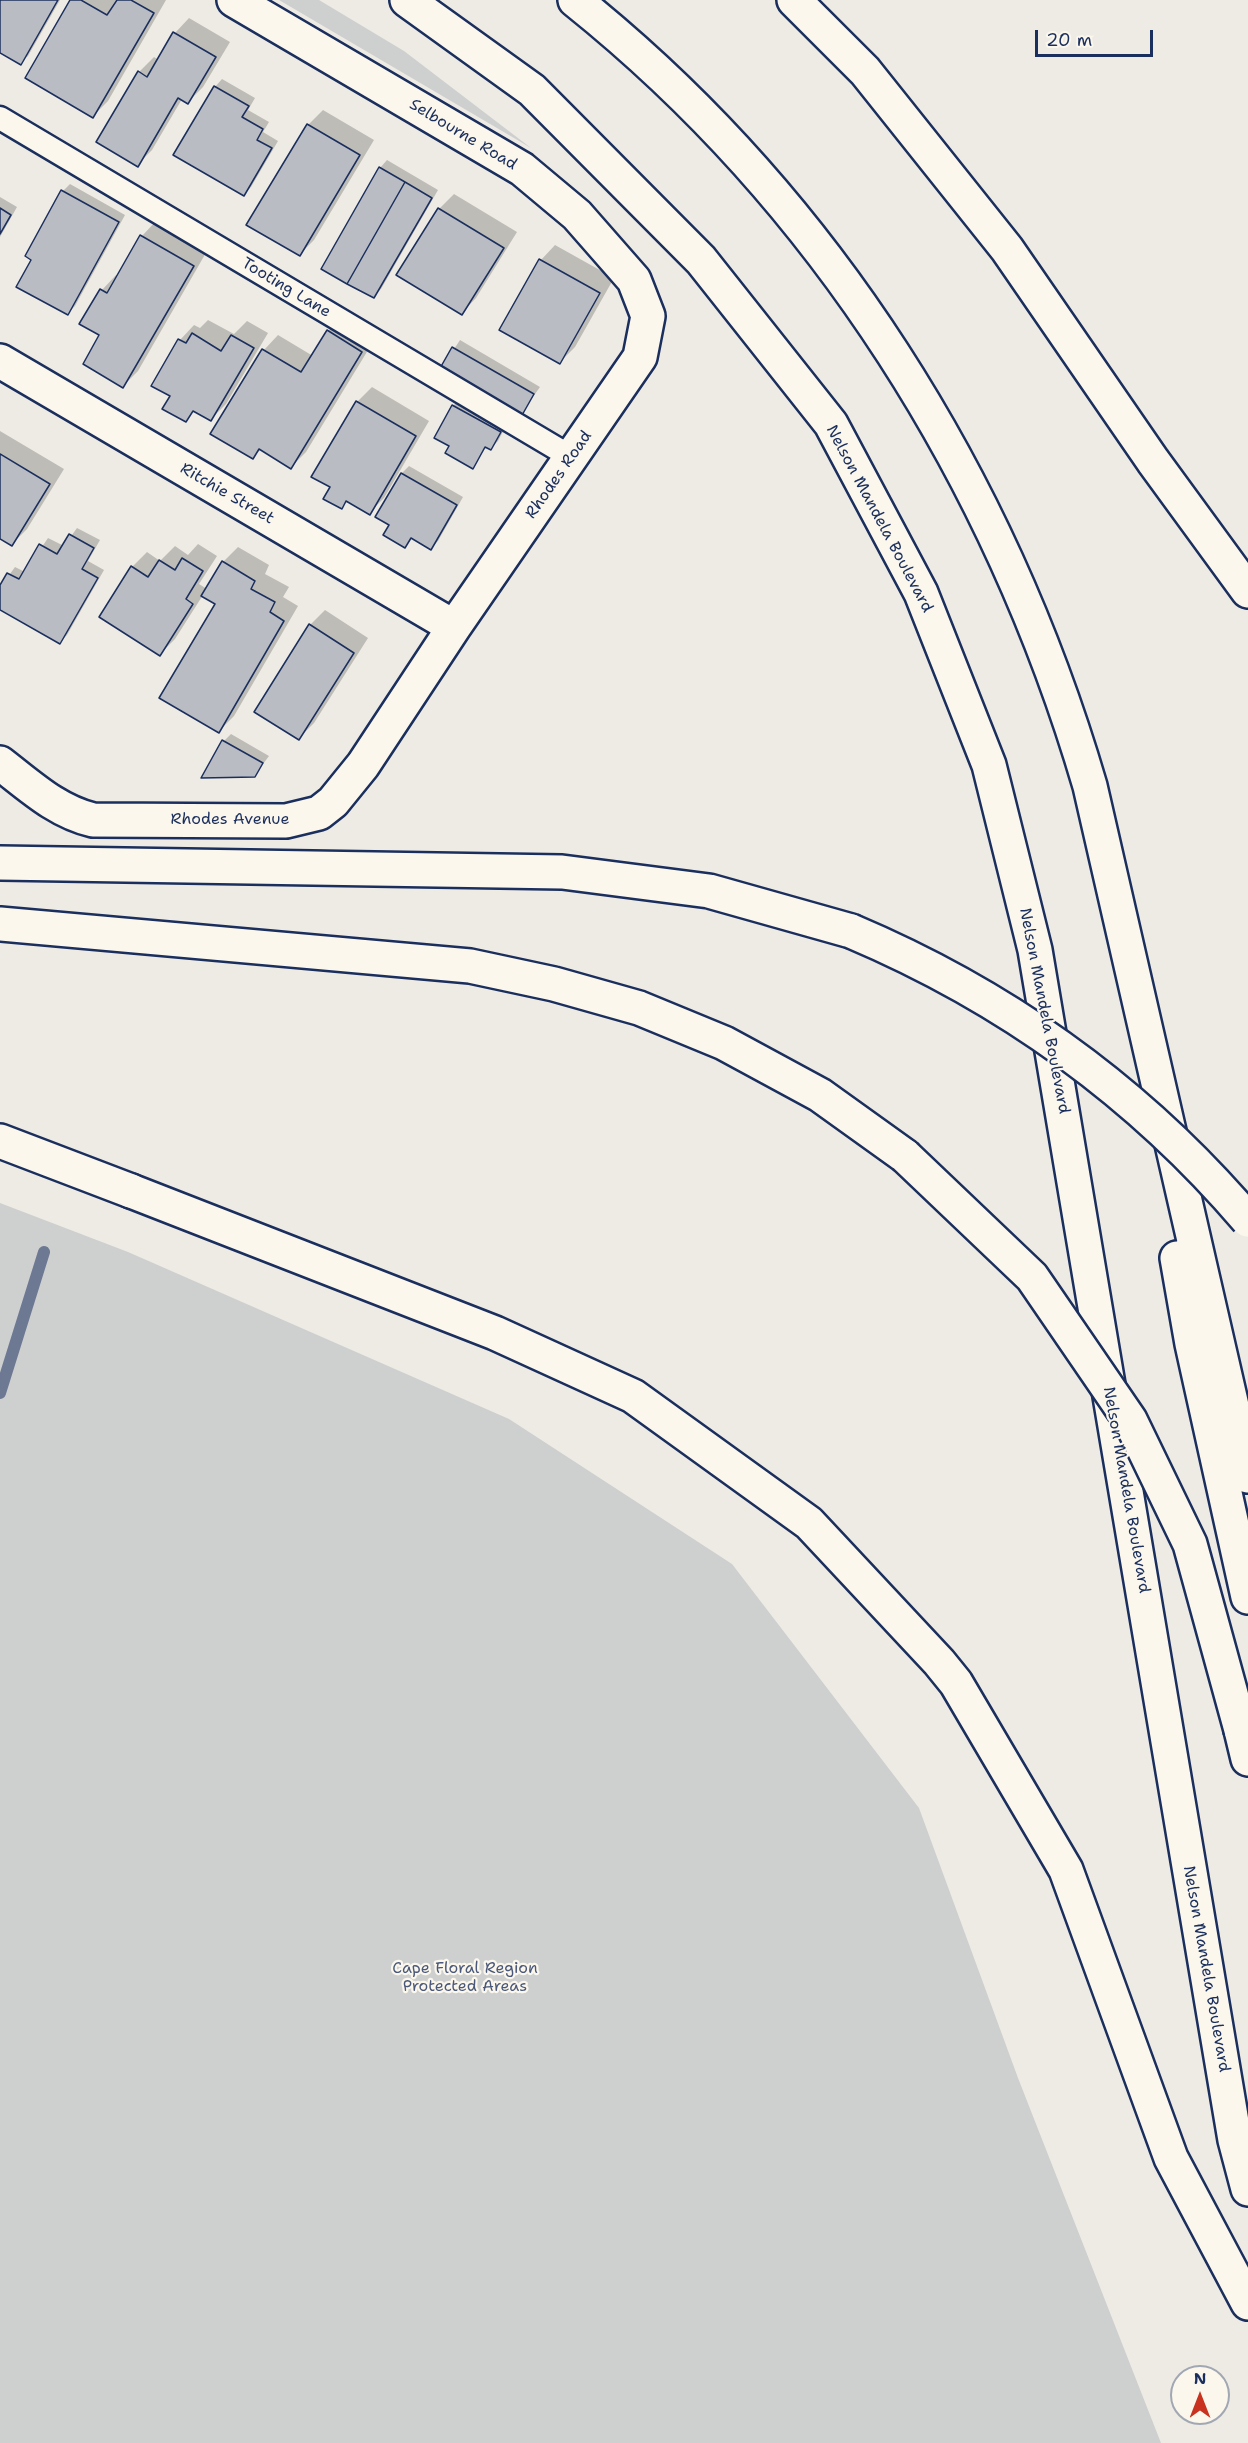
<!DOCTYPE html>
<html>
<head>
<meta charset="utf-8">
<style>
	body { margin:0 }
	#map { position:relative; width:1248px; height:2443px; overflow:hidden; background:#eeebe4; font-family:"Shantell Sans",sans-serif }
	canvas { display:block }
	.north { position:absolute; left:1170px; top:2365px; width:60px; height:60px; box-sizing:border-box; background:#fbf7ec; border:2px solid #a1a7b3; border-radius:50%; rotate:0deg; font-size:16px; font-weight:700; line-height:24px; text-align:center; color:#1b2f5e }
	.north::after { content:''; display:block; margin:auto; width:21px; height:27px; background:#c8321e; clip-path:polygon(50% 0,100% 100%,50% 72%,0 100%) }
	.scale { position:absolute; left:1035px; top:30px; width:118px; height:27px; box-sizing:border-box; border:3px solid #1b2f5e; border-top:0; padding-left:8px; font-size:18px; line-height:21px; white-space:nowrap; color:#1b2f5e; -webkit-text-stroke:4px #fbf7ec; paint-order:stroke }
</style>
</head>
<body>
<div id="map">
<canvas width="1248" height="2443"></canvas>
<div class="north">N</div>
<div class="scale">20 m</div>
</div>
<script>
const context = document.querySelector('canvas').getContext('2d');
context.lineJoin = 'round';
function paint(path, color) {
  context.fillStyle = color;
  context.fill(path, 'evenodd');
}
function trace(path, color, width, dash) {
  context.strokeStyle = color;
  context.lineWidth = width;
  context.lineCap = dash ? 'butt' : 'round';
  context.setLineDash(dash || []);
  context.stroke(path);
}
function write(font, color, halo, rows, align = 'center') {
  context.font = font + ' "Shantell Sans",sans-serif';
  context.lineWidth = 4.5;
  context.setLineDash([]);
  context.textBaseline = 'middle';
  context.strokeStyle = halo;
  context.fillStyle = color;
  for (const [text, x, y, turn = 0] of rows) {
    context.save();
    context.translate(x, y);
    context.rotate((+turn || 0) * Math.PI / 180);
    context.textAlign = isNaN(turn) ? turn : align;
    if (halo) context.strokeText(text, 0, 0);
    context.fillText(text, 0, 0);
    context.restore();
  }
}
paint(new Path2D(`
	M279,0h40l85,51 127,97z
	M0,1203l128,49 381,167 223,145 187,244 99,270 143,365h-1161z`), '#cecfcf');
paint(new Path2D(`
	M0,0h60l-32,56 -8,7 -20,-11z
	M71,0h95l-58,101 -15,15z
	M189,18l41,24 -27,45 -15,15 -6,-3 -30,51 -15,15 2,-93 15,-15 5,3 16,-27z
	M222,79l33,19 -7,12 21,12 -6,10 15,9 -27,46 -7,7 -69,-39 40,-68z
	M323,110l51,30 -60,100 -14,14 8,-129z
	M387,160l51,30 -57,99 -7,7 -51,-28 57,-100z
	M70,184l55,31 -50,91 -7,7 -35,-54 30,-68z
	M454,194l63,38 -41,66 -14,15 -63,-39 40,-65z
	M0,197l17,10 -17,30z
	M156,221l51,30 -69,120 -15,15 -22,-51 -19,-11 20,-34 14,-15 2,1 24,-40z
	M555,245l59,33 -39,69 -15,15 -19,-102z
	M343,316l33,21 -70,115 -15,15 -30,-18 -8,9 -41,-24 52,-84 14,-15 35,21 15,-25z
	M208,320l26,14 13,-13 21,12 -42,71 -15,15 -16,-9 -10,11 -13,-25 -19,-11 27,-45 14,-15 6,3z
	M460,340l80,47 -20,28 -79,-46z
	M372,387l57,34 -45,77 -15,15 -20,-13 -8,8 -9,-22 25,-84z
	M460,399l47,25 -9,17 -7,7 -4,-2 -14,21 -22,-22 2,-39z
	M0,431l64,38 -37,60 -15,15 -12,-7z
	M409,466l54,31 -25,44 -7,7 -18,-11 -8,9 -14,-22 -14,-8 25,-43z
	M77,528l23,12 -12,21 16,9 -37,65 -7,7 -60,-34v-20l15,-21 10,5 23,-34 16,8z
	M198,544l19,12 -18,28 8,5 16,-27 15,-15 31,18 -4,9 24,13 -6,10 15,9 -64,110 -15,15 -2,-128 -14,-8 -28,44 -15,15 -28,-87 15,-15 13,9 15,-15 13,9z
	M325,610l43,28 -54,85 -15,15 11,-113z
	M231,734l38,22 -15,20 -30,-35z`), '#0003');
trace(new Path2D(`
	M0,1393l44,-141`), '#6d7892', 12);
const building = new Path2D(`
	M0,0h58l-37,65 -21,-12z
	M70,0h11l26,15 10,-15h14l23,13 -61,105 -68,-40z
	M173,32l43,25 -28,47 -10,-6 -40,69 -42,-25 42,-71 9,6z
	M214,86l35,20 -7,11 21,12 -6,11 15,8 -28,48 -71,-41z
	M307,124l53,31 -60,101 -54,-31z
	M379,167l26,15 -58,102 -26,-15z
	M405,182l27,16 -58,100 -27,-14z
	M61,190l58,32 -51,93 -52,-28 15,-27 -6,-4z
	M0,208l11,7 -11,19z
	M438,208l66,40 -42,67 -66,-40z
	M140,235l54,31 -71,122 -40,-24 16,-29 -20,-11 21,-35 7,4z
	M539,259l61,34 -40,71 -61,-34z
	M327,330l35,22 -71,117 -32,-20 -6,10 -43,-25 52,-85 39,23z
	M192,333l29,18 10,-16 23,13 -43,73 -18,-10 -7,11 -24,-13 8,-13 -19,-10 27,-47 8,4z
	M452,347l82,47 -13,23 -82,-47z
	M356,401l60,35 -46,79 -24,-14 -4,8 -19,-10 7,-12 -19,-10z
	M452,405l49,27 -10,18 -6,-3 -12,22 -28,-16 4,-7 -15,-8z
	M0,454l50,30 -38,62 -12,-7z
	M401,473l56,32 -26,45 -20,-12 -6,10 -22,-13 6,-10 -14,-8z
	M69,534l25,14 -12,21 16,9 -38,66 -60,-34v-25l7,-12 12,6 20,-35 18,10z
	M182,558l21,13 -17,28 7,5 -33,52 -61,-39 32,-51 17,11 11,-17 16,10z
	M222,561l33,20 -4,8 24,13 -5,10 14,9 -65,112 -60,-35 56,-94 -14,-8z
	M309,624l45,29 -55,87 -45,-28z
	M222,740l41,23 -8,14 -54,1z`);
paint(building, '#b9bcc3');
trace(building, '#1b2f5e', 1.5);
const lane = new Path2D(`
	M0,118l571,339`);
const street = new Path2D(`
	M0,361l454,266
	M0,763c30,23 56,48 93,57l193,1 33,-8 14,-11 30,-37 91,-138 186,-270 8,-41 -14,-36 -57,-65 -55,-46 -288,-169`);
const primary = new Path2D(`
	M0,1141l131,50`);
const highway = new Path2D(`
	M407,0l125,90 169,170 130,164 90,169 68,172 46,185 200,1190 13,49
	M575,0c251,201 425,479 515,786l158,690
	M794,0l71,71 142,178 146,212 95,130
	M0,863l562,9 147,19 142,40
	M0,924l470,42 84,18 85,24 85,35 96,52 85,61
	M131,1191l364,142 138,63 176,127 130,139 17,21 110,187 105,288 77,145
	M1177,1258l15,86 56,253
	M1241,1730l7,29`);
trace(lane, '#1b2f5e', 27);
trace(street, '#1b2f5e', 38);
trace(primary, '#1b2f5e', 38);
trace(highway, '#1b2f5e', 38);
trace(lane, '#fbf7ec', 22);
trace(street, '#fbf7ec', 33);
trace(primary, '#fbf7ec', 33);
trace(highway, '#fbf7ec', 33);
const highwayBridge = new Path2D(`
	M851,931c156,66 287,160 397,289
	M905,1156l127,121 98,143 60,124 51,186`);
trace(highwayBridge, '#1b2f5e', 38, []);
trace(highwayBridge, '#fbf7ec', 33);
write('16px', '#1b2f5e', '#fbf7ec', [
	["Selbourne Road",463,135,31],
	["Tooting Lane",286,288,31],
	["Rhodes Road",559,475,-55],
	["Ritchie Street",227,494,30],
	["Nelson Mandela Boulevard",879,519,62],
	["Rhodes Avenue",230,820],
	["Nelson Mandela Boulevard",1044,1011,79],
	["Nelson Mandela Boulevard",1126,1490,80],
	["Nelson Mandela Boulevard",1206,1969,80]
]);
write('16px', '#48577a', '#fbf7ec', [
	["Cape Floral Region",465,1969],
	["Protected Areas",465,1987]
]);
</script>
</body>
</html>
